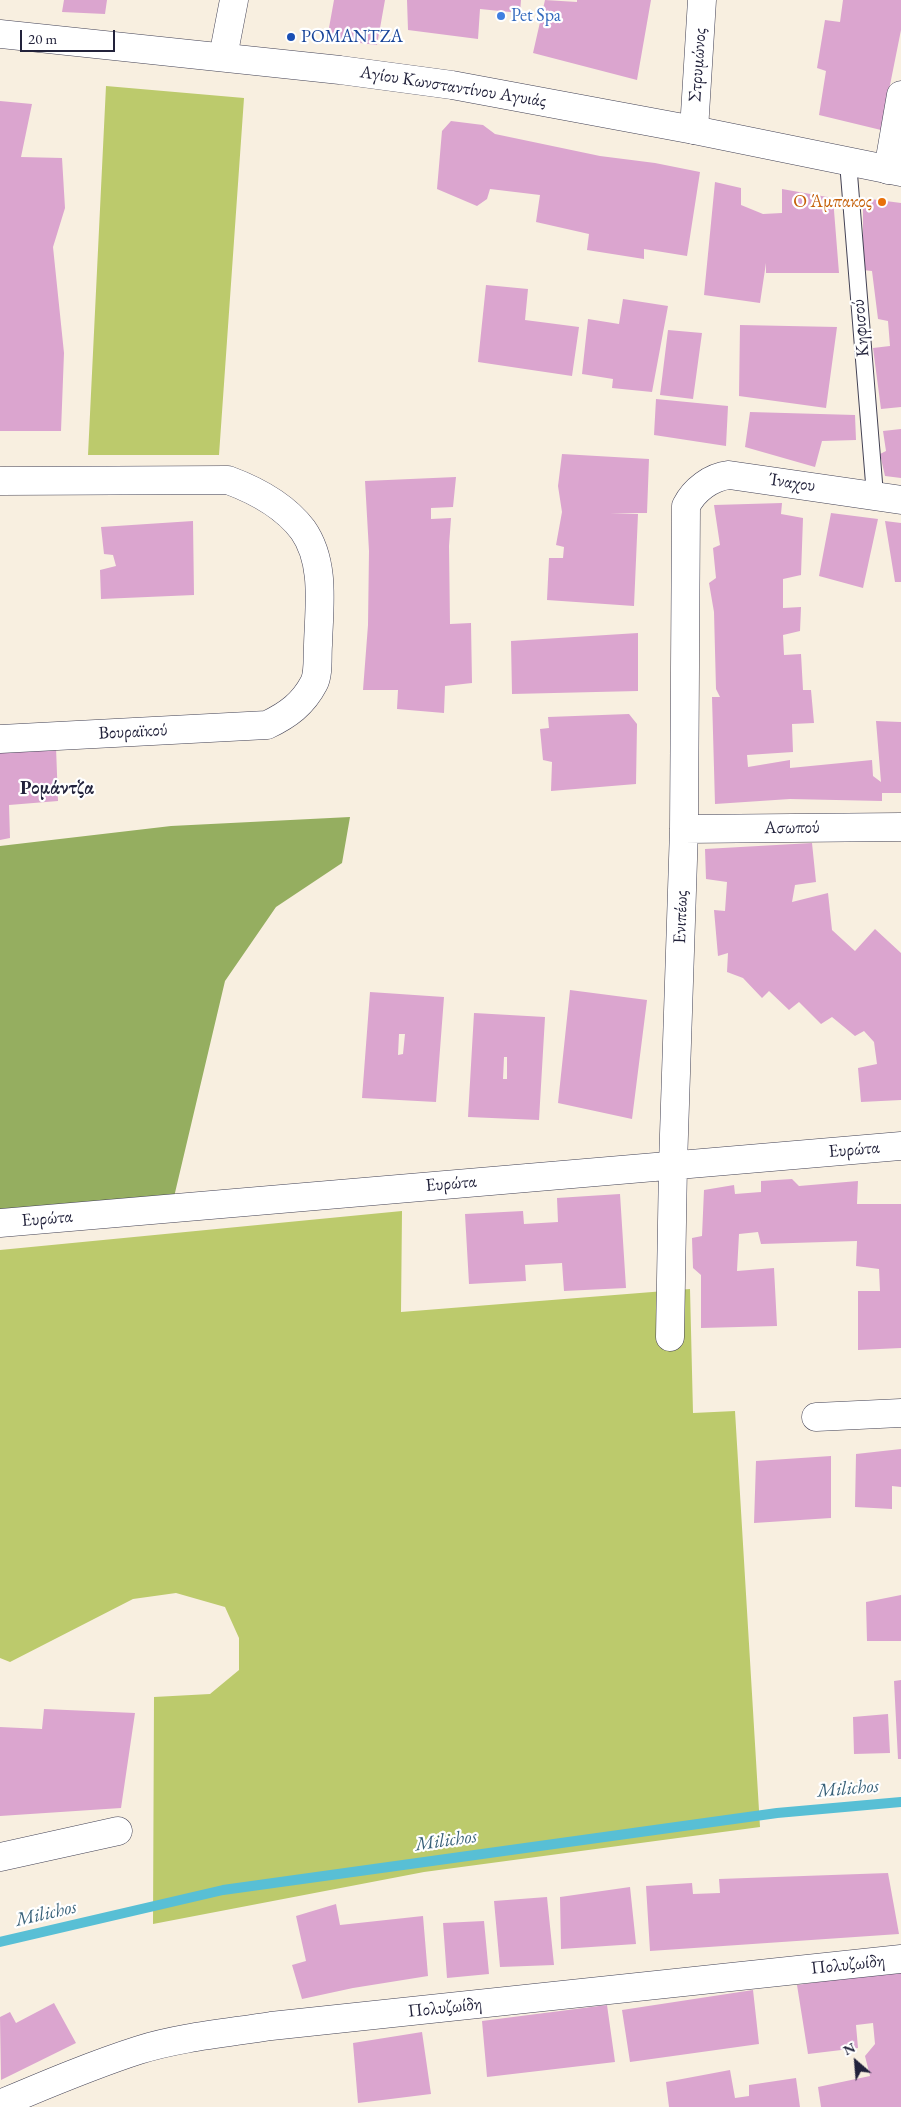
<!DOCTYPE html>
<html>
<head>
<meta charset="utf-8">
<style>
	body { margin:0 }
	#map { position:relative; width:901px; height:2107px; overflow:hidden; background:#f8efe0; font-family:"EB Garamond",serif }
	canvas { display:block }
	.north { position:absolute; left:831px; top:2037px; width:50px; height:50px; -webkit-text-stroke:4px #fff; paint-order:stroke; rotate:333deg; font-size:14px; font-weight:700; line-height:20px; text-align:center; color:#22223b }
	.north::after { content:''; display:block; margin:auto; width:18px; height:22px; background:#22223b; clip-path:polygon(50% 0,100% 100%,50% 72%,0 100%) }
	.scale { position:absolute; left:20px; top:30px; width:95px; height:22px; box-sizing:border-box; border:2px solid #22223b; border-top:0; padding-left:6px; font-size:15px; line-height:18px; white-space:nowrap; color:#22223b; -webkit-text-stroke:4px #fff; paint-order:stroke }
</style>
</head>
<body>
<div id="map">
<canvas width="901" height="2107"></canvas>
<div class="north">N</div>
<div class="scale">20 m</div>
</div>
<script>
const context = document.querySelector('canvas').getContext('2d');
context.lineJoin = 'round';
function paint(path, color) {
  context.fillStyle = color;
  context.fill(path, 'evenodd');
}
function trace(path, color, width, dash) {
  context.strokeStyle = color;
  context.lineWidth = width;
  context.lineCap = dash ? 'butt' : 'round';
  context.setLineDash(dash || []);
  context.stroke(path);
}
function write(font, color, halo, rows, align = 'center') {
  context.font = font + ' "EB Garamond",serif';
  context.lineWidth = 4.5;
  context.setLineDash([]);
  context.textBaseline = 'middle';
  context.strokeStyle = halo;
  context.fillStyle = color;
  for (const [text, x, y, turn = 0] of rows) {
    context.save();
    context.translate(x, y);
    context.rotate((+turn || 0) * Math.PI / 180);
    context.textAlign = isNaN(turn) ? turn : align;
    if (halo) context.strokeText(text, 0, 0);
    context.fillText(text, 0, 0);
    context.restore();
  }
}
paint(new Path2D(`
	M106,86l138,12 -25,357h-131z
	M402,1211l-1,101 289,-23 3,124 42,-2 25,416 -336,45 -271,52 1,-227 56,-3 29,-24v-32l-14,-31 -49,-14 -43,6 -123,63 -10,-4v-408z`), '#bcca6c');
paint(new Path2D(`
	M350,817l-8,46 -66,44 -51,74 -51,216 -174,16v-367l171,-20z`), '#95ae60');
trace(new Path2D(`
	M0,1942l223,-52 554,-77 124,-11`), '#58bfd5', 10);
paint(new Path2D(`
	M64,0h43l-2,14 -43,-2z
	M334,0h51l-8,45 -50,-6z
	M407,0h114l-1,13 -40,-4 -2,30 -70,-9z
	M545,0l32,2v-2h74l-14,80 -104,-27z
	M843,0h58v30l-20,100 -62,-15 7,-44 -9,-3 8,-48 15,2z
	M0,101l32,3 -11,53 41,1 3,50 -12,39 11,106 -3,78h-61z
	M451,121l32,4 12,9 105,22 55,7 45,9 -13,84 -43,-7v10l-57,-9 2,-16 -53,-12 4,-27 -50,-6 -3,10 -10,7 -40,-17 5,-58z
	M715,182l26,6v17l22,9 19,-1v-24l51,9 6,75h-73v-10l-6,40 -56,-8z
	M863,198l38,5v204l-20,2 -8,-61 17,-2 -2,-25 -10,-2 -6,-48 -9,-1z
	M486,285l42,4 -3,31 54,7 -7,49 -94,-14z
	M623,299l45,7 -16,86 -40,-4 1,-9 -31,-5 6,-55 31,5z
	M740,325l97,2 -11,81 -87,-12z
	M668,330l34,3 -9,66 -33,-4z
	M656,399l72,7 -2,40 -72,-11z
	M750,412l105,3 1,25 -34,1 -7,26 -70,-20z
	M901,429v49l-16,-2 -5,-22 6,-3 -3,-20z
	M562,454l87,5 -2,54h-37l28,1 -4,92 -87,-6 2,-42h14l1,-11 -8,-2 6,-33 -4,-26z
	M456,477l-3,30 -22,1v11l20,-1 -2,28 1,78 21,-1 1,60 -27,3 -1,27 -47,-4 1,-19h-35l5,-65 1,-74 -4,-70z
	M782,503l-1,11 22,4 -2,57 -18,4v29l18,-1 -1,24 -17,4 1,20 17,-1 2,36h8l3,33 -22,1 1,28 -46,3 1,12 42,-7v8l82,-8 1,16 8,6 -5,-61 25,1v71h-19v8l-92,-2 -75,5 -3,-107h8l-4,-8 -2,-77 -5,-29 7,-5 -3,-30 7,-3 -6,-40z
	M831,513l47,6 -15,69 -44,-12z
	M193,521l1,74 -93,4 -1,-29 16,-4 -3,-11 -9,-1 -3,-27z
	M885,521l16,2v59h-6z
	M638,633v58l-126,3 -1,-53z
	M629,714l8,10 -1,60 -85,7 1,-29 -9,-2 -3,-31 9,-1 -1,-11z
	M56,747l2,54 -49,4 1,33 -10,2v-90z
	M812,843l4,39 -21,3 -3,17 36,-9 4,37 23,21 20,-22 26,24v147l-40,2 -3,-34 19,-4 -3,-22 -10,-11 -9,5 -23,-19 -11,7 -22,-22 -10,8 -20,-19 -7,7 -19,-20 -16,-6 1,-19 -10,3 -4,-46 11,1 2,-29 -21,-3 -1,-30z
	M570,990l77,10 -15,119 -74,-16z
	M370,992l74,5 -8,105 -74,-4zM399,1034h6l-2,20 -5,1z
	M474,1013l71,4 -6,103 -71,-3zM504,1057h3v22h-4z
	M792,1179l7,7 59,-5 -1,23h44v144l-43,2v-59h22l-1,-22 -23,-3 1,-25 -96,3 -3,-12 -19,2 -2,37 37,-3 3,58 -76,2v-53l-8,-7 -1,-30 10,-2 2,-46 30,-5 1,9 26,-2v-11z
	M620,1194l6,94 -62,3 -2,-28 -37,2 1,16 -57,3 -4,-70 58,-3 1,13 34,-2 -1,-24z
	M901,1449v38l-9,-1v23l-37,-2 1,-53z
	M831,1456v62l-77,5 2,-62z
	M901,1595v46h-34l-1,-39z
	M901,1680v79h-3l-4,-78z
	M44,1709l91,4 -14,95 -121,8v-89l42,2z
	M888,1714l2,39 -36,1 -1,-37z
	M888,1873l11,61 -249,17 -4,-65 46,-3 1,11 27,-1 -1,-14z
	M630,1887l6,57 -75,5 -1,-52z
	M547,1897l7,68 -54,2 -6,-66z
	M336,1904l4,21 83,-9 5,60 -75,12 -51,11 -10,-34 14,-4 -10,-45z
	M484,1921l5,53 -42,4 -4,-55z
	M901,1970v137h-80l-3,-20 52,-11 -5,-20 10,-12 -2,-21 -17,2 2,23 -50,6 -11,-69z
	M753,1990l6,54 -129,18 -8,-52z
	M54,2003l22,40 -75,37 -1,-63 10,-5 6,11z
	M607,2005l8,57 -128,15 -5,-56z
	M422,2032l9,62 -73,9 -5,-60z
	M730,2070l5,28 14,-2v-11l47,-7 4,29h-131l-3,-25z`), '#dba5cf');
const service = new Path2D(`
	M848,162l27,333`);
const minor = new Path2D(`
	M223,57l11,-57
	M694,130l8,-130
	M888,170l13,-75
	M0,481l228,-1c27,10 57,26 75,50 23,33 16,77 15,115 -1,12 1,28 -4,38 -11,21 -26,32 -47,42l-267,14
	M684,829l217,-2
	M0,1223l901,-77
	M670,1337l3,-172 11,-336 2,-323c8,-16 25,-29 43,-31l172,25
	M816,1417l85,-4
	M0,1857l118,-26
	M0,2104c45,-19 92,-39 139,-54 42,-13 88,-17 132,-24l630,-67`);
const secondary = new Path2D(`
	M0,34l340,36 112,15 242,45 207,42`);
trace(service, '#424154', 18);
trace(minor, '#424154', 29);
trace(secondary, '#424154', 29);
trace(service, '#fff', 16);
trace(minor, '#fff', 28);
trace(secondary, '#fff', 28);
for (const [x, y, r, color] of [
	[501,16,5,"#3f7fe0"],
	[291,37,5,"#1a4fb4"],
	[882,202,5,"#e8710a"]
]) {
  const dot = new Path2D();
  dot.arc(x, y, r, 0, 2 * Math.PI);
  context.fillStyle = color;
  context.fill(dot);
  trace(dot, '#fff', 2);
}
write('18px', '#366cbe', '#fff', [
	["Pet Spa",511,16]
], 'left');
write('18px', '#164399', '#fff', [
	["ΡΟΜΑΝΤΖΑ",301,37]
], 'left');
write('18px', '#22223b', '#fff', [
	["Στρυμώνος",698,65,-86],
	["Αγίου Κωνσταντίνου Αγυιάς",453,87,9],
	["Κηφισού",861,328,-95],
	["Ίναχου",792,483,8],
	["Βουραϊκού",133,732,-3],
	["Ασωπού",792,828,-1],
	["Ενιπέως",681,917,-88],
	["Ευρώτα",854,1150,-5],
	["Ευρώτα",451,1184,-5],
	["Ευρώτα",47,1219,-5],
	["Πολυζωίδη",848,1965,-6],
	["Πολυζωίδη",445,2008,-6]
]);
write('18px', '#c56008', '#fff', [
	["Ο Άμπακος",872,202]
], 'right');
write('bold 19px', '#22223b', '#fff', [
	["Ρομάντζα",57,789]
]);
write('italic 19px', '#386179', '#fff', [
	["Milichos",848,1789,-5],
	["Milichos",446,1841,-8],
	["Milichos",46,1914,-13]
]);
</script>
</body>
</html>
